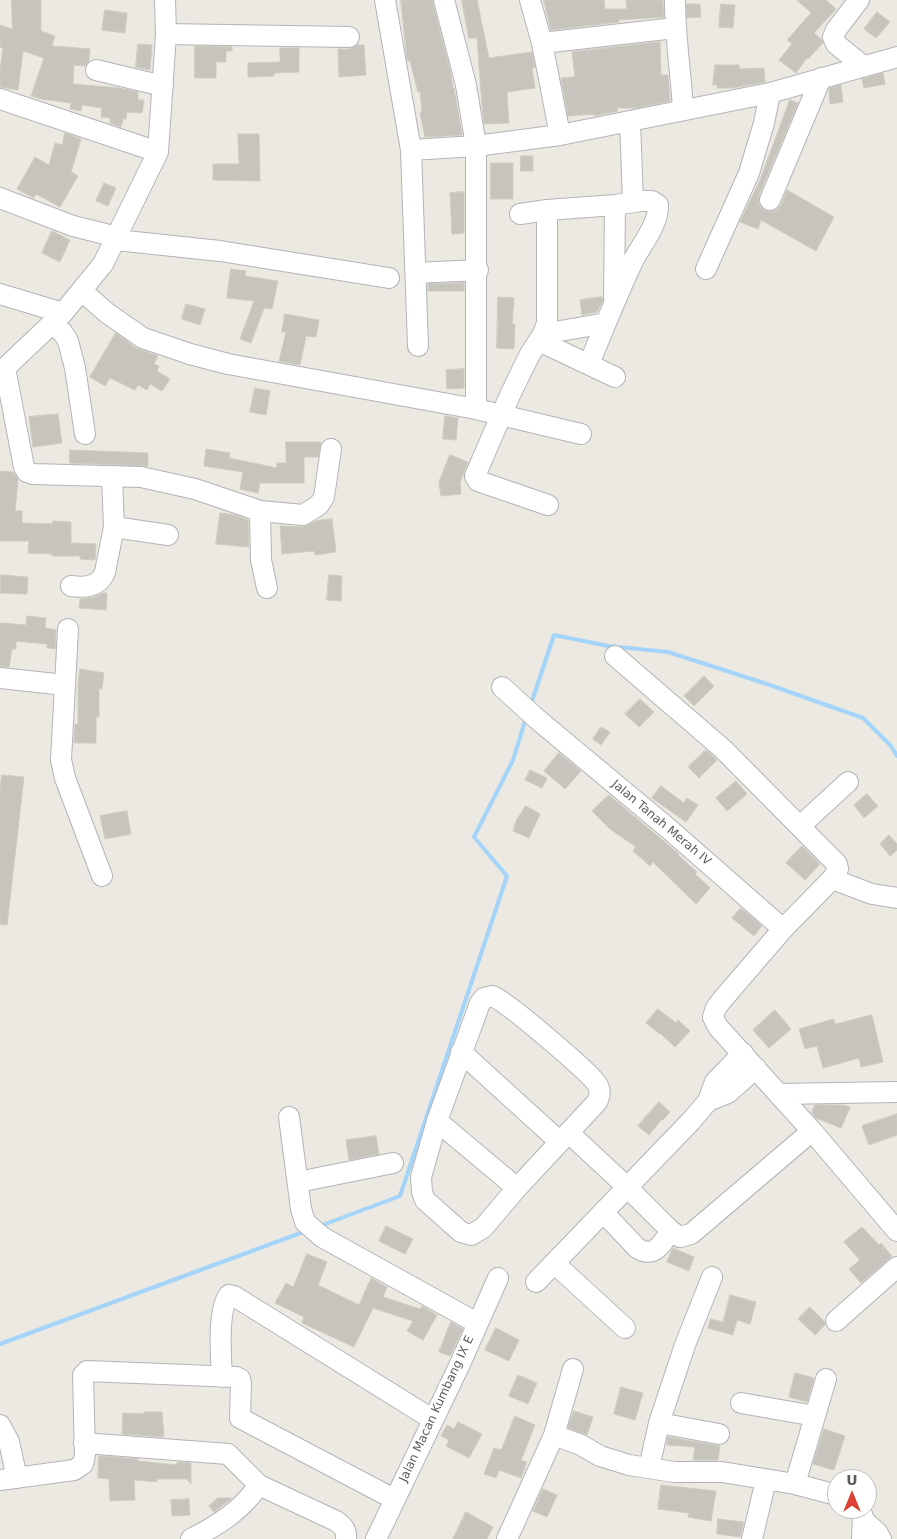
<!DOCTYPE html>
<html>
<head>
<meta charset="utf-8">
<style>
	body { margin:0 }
	#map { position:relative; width:897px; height:1539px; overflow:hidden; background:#ebe9e1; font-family:"DejaVu Sans",sans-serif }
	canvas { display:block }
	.north { position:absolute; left:827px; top:1469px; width:50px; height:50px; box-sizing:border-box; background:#fff; border:1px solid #bdbec0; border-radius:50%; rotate:0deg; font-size:14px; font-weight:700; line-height:20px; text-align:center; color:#5a5d61 }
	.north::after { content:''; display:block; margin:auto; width:18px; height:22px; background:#dd4236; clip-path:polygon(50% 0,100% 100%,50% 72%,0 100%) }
</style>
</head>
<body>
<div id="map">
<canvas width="897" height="1539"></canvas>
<div class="north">U</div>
</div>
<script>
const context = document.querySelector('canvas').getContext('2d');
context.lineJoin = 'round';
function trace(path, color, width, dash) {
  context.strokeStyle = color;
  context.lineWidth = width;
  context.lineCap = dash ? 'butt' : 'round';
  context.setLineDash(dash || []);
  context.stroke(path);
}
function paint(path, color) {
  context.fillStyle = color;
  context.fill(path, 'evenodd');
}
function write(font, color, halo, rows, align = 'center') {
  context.font = font + ' "DejaVu Sans",sans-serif';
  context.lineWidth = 5;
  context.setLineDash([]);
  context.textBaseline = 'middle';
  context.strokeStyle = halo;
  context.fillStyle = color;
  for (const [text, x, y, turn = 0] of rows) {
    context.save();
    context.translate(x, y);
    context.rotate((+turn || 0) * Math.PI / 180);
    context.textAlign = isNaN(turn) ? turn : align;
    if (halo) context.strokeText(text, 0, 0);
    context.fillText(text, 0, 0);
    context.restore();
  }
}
trace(new Path2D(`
	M531,704l23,-69 54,11 60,6 99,32 96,34 28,28 6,10
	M320,1226l80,-30 107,-320 -33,-39 39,-77 13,-42
	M0,1344l306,-113`), '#a4d4f9', 4);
const building = new Path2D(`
	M12,0h29v31l14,5 -3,10 38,3 -1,11 -4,6 -11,-1 -1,19 46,4 19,4v8h6l-2,13 -15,-1 -1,7h-3l-2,8 -11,-4v-5l-9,-1 1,-9 -20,-3 -1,6 -11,-2 1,-6 -30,-4 -10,-3 13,-38 -21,-7 -5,39 -18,-3v-17l3,-22 -3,-1v-22l12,4z
	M401,0h31l19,74 2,14h1l8,47 -37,2 -5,-24 2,-1 -2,-21 -2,1 -8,-31h-2l-1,-2z
	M462,0h15l12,58 43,-6 3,16h-3l3,20 -28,4 2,31 -25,1 -2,-18 -5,-68h-8z
	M544,0h60l1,9h22l-1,-9h37l1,17 -45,3v2l-68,8z
	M797,0h29l10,9 -22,24 8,7 1,3 -15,16 -1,-1 -11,15 -17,-13 13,-16 -5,-4 24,-27z
	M687,4h13l1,13 -14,1z
	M721,4l14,1 -2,23 -14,-1z
	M105,10l22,3 -2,20 -23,-3z
	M877,12l13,10 -14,16 -12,-9z
	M660,42l1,33h7l2,26 -34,7h-19l1,3 -24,5v-2l-26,2 -7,-38 14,-1 -3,-25z
	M138,44l14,1 -2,25 -14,-3z
	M357,45h7l2,30 -27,2 -1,-28h11z
	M195,46l37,1v4h-6v11h-10v16h-21z
	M280,48h19v24l-25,1v3l-26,1v-14l32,-1z
	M715,65h24v4l25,-1 1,14 -33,6h-15v-4l-4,1z
	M883,73l2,11 -21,4 -2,-9z
	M841,85l2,17 -13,2 -1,-16z
	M790,100l8,3 -39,92 -1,7 3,6 5,3 5,1 6,-2 4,-5 6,-15 47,27 -18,34 -55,-31 -3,9 -18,-7 20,-42z
	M65,133l16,6 -10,33 7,4 -18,31 -24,-13 -2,4 -17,-9 18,-32 14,8 6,-22 7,2z
	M238,134h21l1,47 -47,-1v-16h26z
	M521,156h12v15h-12z
	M491,163h22v36h-22z
	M104,183l12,5 -8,18 -12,-5z
	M464,192v41l-12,1 -2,-41z
	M52,231l18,9 -10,22 -18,-9z
	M231,269l15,2 -1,5 33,5 -6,28 -8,-1 -13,35 -11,-4 14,-38 -27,-3z
	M464,283v8h-36v-7z
	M498,297l16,1 -2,26h3l-1,25 -17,-1z
	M602,297l1,3 -6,12 -15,3 -2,-15z
	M186,304l19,5 -5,16 -18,-6z
	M285,314l34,6 -3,17 -10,-1 -6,29 -21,-4 7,-29h-4z
	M116,333l20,15 22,8 -4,8 5,2 -2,5 13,8 -8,12 -12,-7 -3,6 -9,-5 -3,5 -25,-12 -5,8 -15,-9z
	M464,369v19l-17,1 -1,-19z
	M255,388l15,3 -4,24 -16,-3z
	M58,414l4,29 -29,4 -4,-30z
	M445,416l13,2 -2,22 -13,-1z
	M286,442h35l-3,15h-14v26h-44l-2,10 -18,-4 3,-17 -39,-6 2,-17 24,4 -1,5 48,10v-5h9z
	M70,450l78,3v13l-78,-3z
	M450,455l18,7 -8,21 1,11 -20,2 -2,-14z
	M0,471l13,1 5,7 -3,32h7v12l30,1 1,-3 18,1v21l25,1 -1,16 -15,-1v-3h-28v-2l-24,-1 1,-12h-29z
	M220,513l15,2 13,5 1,27 -33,-3z
	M332,519l4,33 -21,3 -1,-4 -32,3 -2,-28 23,1 13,-6z
	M1,575l27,2 -1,17 -27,-1z
	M329,575l13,1 -1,25 -14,-1z
	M103,593h4l-1,17 -27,-2 1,-9 14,-2z
	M27,616l19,2 -1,10 11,2 -1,19 -8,-1v-4l-31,-3v8h-4l-3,18 -9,-1v-43l26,2z
	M80,669l24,4 -2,16 -3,-1v29h-3v26h-22l1,-19h3v-39z
	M704,676l10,10 -20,20 -10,-10z
	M640,699l14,13 -15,15 -14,-13z
	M601,727l9,5 -9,13 -8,-6z
	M706,750l11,10 -18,18 -11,-11z
	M559,753l22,18 -16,18 -21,-18z
	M530,770l17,8 -5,10 -17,-8z
	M2,775l22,2 -17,148 -7,-1v-133z
	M736,781l11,13 -20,17 -11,-13z
	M661,786l23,17 3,-5 11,7 -12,17 -34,-24z
	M867,794l11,12 -14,12 -10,-13z
	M609,795l70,59 -1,1 19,17 -2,2 15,14 -14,16 -43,-42 -3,4 -17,-15 3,-4 -26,-18 -18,-18z
	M526,806l14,8 -11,24 -16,-7 3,-10z
	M127,811l4,23 -26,5 -5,-23z
	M889,835l8,9v6l-7,6 -10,-12z
	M802,846l18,18 -15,16 -19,-17z
	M741,908l21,18 -8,10 -22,-18z
	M658,1009l18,14 2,-3 12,11 -15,16 -15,-14v1l-14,-11z
	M775,1010l16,19 -22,19 -16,-18z
	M872,1015l11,47 -22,5 -2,-9 -36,10 -6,-22 -12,3 -6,-20 35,-10 1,5z
	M659,1102l11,10 -7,8 -1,-1 -13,16 -11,-9z
	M815,1105h29l6,2 -9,21 -25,-10 -4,-5z
	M897,1114v21l-28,10 -7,-19z
	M376,1136l3,18 -30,6 -3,-20z
	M386,1226l27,13 -8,15 -26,-13z
	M862,1227l17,18 2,-2 11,13 -31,27 -12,-14 11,-9 -16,-18z
	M673,1248l21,9 -5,14 -22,-9z
	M307,1254l20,8 -9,23 41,20 12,-27 16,9 -4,10 37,12 2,-3 15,9 -14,25 -16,-9 6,-10 -40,-13 -19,39 -52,-24 2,-6 -29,-14 11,-20 7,4z
	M730,1295l26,7 -6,22 -13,-4 -4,15 -25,-7 2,-9 13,3z
	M810,1307l14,14 1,4 -10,10 -17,-16z
	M451,1322l12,7 -13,27 -11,-4z
	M496,1328l23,12 -10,21 -24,-11z
	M795,1373l19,5 -7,24 -18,-5z
	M518,1375l19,8 -9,21 -19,-8z
	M621,1387l22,6 -8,27 -21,-6z
	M574,1411l19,6 -6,18 -19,-7z
	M144,1412h18l2,25 -42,-3 1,-21 21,1z
	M515,1416l20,9 -14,35 6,2 -6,16 -22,-8 -3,8 -12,-4 10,-26 7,2z
	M458,1422l24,12 -13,24 -23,-12 3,-6 -8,-4 6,-11 7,4z
	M824,1429l21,7 -11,34 -21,-6z
	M668,1437l52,9 -2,14h-25l2,-13 -28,-2z
	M99,1456l39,3v2l39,4v-3l14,1v21l-4,-5h-30v3l-23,-2 1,20 -25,1 -1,-22 -11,-1z
	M661,1485l55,6 -5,30 -23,-4 1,-4 -31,-4z
	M543,1489l14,6 -10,22 -14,-6z
	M218,1498h14l-18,14 -5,-6z
	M189,1499l1,16 -18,1 -1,-16z
	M466,1512l27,15 -6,12h-34z
	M718,1519l26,3 -4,15 -23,-3z`);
paint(building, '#c7c4be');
trace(building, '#d0cbc0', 1);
const minor = new Path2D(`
	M385,0l26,150 7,196
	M444,0l22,85 10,61v263
	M530,0l12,43 18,92
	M675,0c0,37 6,73 8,110
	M859,0l-23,30 -3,7 3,7 27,22
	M166,34l183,3
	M542,43l133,-15
	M96,70l67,16
	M0,99l158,53
	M630,121l3,81
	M411,150l65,-4 84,-11 210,-42 127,-36
	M0,198l73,28 44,11
	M770,200l51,-122
	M547,210v113l-4,11 -13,20 -20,41 -35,81 3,5 70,24
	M520,214l27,-4 68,-5 26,-4h11l6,4c1,19 -17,40 -25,56 -16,34 -30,69 -44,103
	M116,240l104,11 169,27
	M706,269l43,-96 15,-50 6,-30
	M416,273l62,-3
	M82,291l25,22 36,25 47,16 38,10 248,45 105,25
	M0,294l63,19
	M614,298l1,-93
	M52,323l11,10 5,8 7,27 10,66
	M543,334l63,-11
	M539,341l76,36
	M5,368l19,99 3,5 6,2 108,3 54,12 65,22 43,4 16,-10 5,-8 7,-48
	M0,371l5,-3 58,-55 40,-49 55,-112 8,-118 -1,-34
	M260,511l1,49 6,28
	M114,527l54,8
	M71,586c14,2 28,1 34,-14l9,-45 -2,-51
	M68,629l-7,131 4,18 37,98
	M615,656l108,93 114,115 1,5 -6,10 -49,50 -61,71 -6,8 -3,9 5,10 94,104 85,100
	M0,678l65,7
	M502,687l35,32 132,110 114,100
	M800,826l48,-44
	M832,879l40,15 25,4
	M492,996c12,3 97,76 105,88 4,6 3,12 0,18l-80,86 -34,40 -12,7 -10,-3 -36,-32 -3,-8 -1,-15 16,-56 43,-118 4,-5z
	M461,1052l99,90
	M778,1094l119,-2
	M708,1101l20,-8 28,-25
	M289,1117l12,92 4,13 17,15 155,86
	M437,1121l80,67
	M569,1133l58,54 44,44 9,6 11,-3 121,-103
	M298,1182l95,-19
	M603,1212l34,36c18,11 24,-4 34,-17
	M554,1263l71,65
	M536,1282l155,-161 17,-20 7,-19 28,-29
	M836,1321l61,-54
	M222,1377c-1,-20 -5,-67 7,-82l5,1 198,123
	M741,1403l74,13
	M659,1423l60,11
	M0,1425l9,17 8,36
	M554,1435l27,10 19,11 29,9 45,7h48l73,12 42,11
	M84,1443l144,11 31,31 77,36c7,5 11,9 10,18
	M649,1468l10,-45 26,-78 27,-68
	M0,1480l74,-10 9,-6 2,-9 -2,-80 4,-4 149,6 4,2 1,5 -1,34 154,81
	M795,1484l31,-105
	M860,1509l3,8 -1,22
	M863,1520l14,12 4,7
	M191,1539c27,-14 51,-29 68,-54
	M376,1539l84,-175 38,-86
	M507,1539l47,-104 19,-66
	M752,1539l14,-59`);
trace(minor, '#b2b4b8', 22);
trace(minor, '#fff', 20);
write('12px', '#5a5d61', '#fff', [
	["Jalan Tanah Merah IV",661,823,40],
	["Jalan Macan Kumbang IX E",437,1409,-65]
]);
</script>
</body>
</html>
